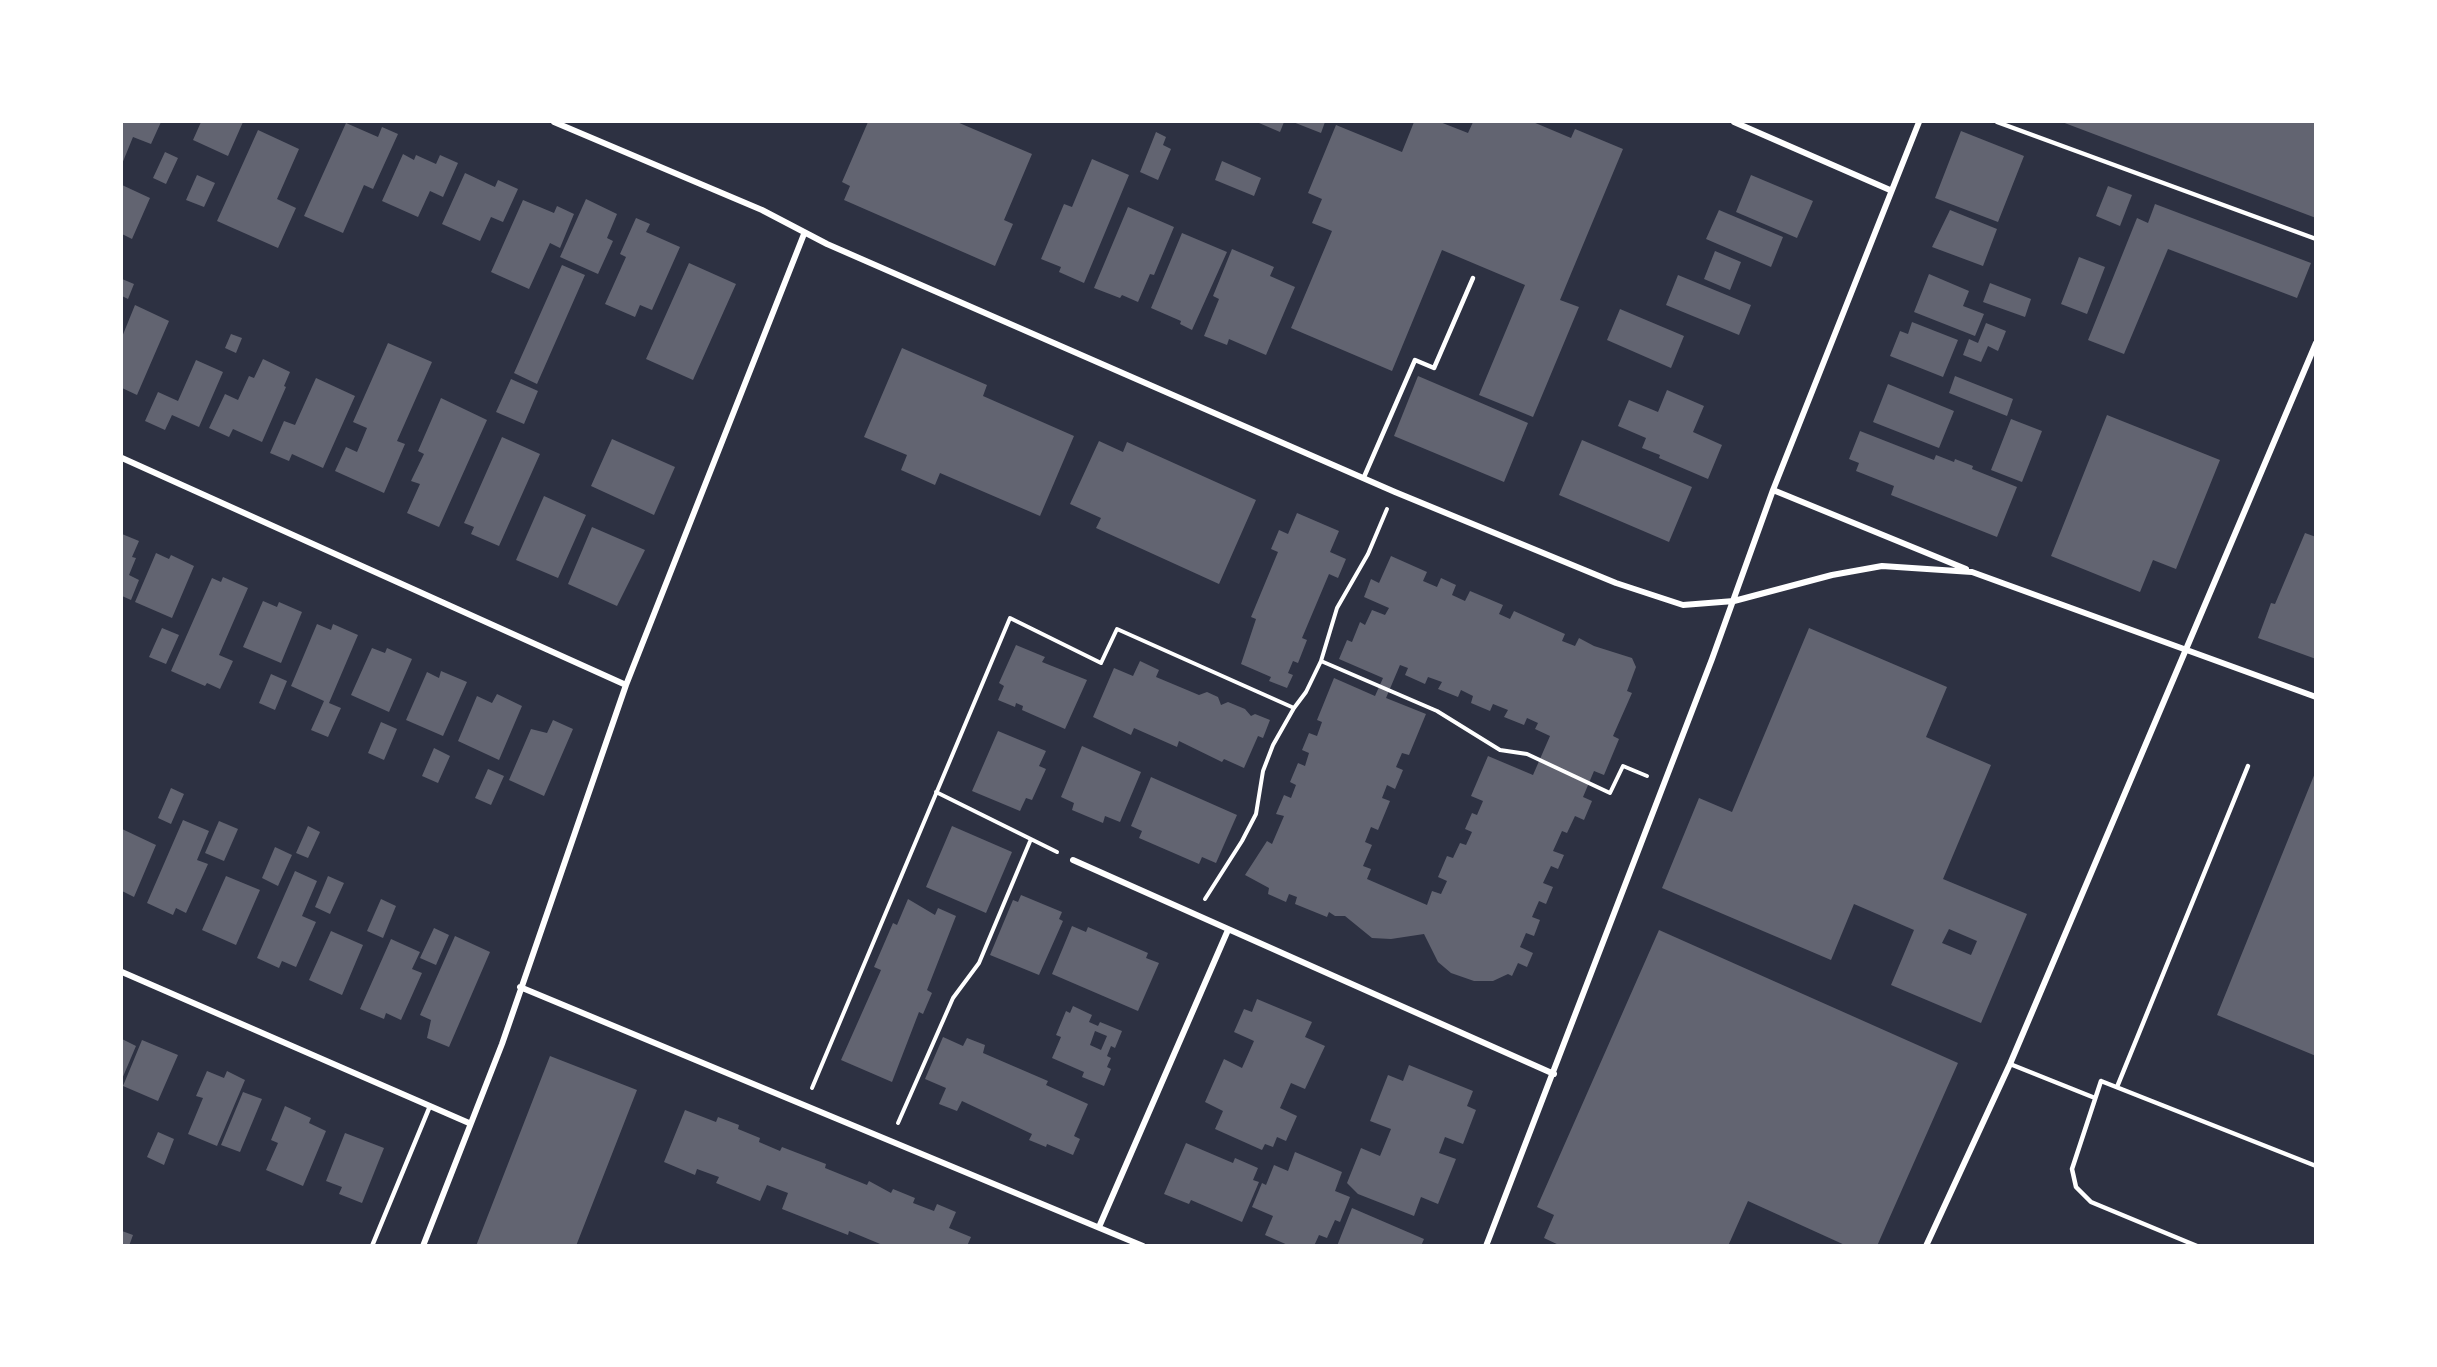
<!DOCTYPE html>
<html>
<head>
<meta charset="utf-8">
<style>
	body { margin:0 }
	#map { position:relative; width:2437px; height:1367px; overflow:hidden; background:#2d3142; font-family:"PT Serif",serif }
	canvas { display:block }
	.frame { position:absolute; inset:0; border:123px solid #fff; pointer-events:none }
</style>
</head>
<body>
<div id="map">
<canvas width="2437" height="1367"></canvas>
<div class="frame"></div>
</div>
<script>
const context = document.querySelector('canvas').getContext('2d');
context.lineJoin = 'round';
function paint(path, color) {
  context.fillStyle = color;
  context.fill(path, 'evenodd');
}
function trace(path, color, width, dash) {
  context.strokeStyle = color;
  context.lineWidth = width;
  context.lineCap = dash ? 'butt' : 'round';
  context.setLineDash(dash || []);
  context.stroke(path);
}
paint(new Path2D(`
	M122,122h39l-10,22 -18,-7 -11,27z
	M201,122h42l-15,34 -35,-16z
	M868,122h89l75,32 -28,66 9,4 -18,42 -151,-66 6,-14 -8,-4z
	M1260,122h24l-4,10 -21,-9z
	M1293,122h32l-4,11z
	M1414,122h26l28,11 5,-11h60l38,16 4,-9 48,20 -63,151 19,7 -46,110 -54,-22 46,-110 -83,-35 -50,121 -101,-43 41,-97 -20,-8 10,-24 -14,-6 28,-68 66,27z
	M2062,122h254v96z
	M346,123l32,14 4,-10 16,7 -25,55 -9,-4 -21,48 -39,-17z
	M258,130l41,19 -22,50 19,9 -18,40 -61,-27z
	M1961,131l63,25 -26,66 -63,-24z
	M1156,132l10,5 -3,8 8,4 -13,31 -18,-8z
	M165,152l13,6 -12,26 -13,-6z
	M403,154l11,6 2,-5 20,9 4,-9 18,8 -15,34 -13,-6 -12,26 -36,-16z
	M1092,159l37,16 -45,108 -25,-11 2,-5 -20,-8 23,-55 8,3z
	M1222,161l39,17 -7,18 -39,-16z
	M465,173l30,14 3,-7 20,9 -15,33 -12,-5 -11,24 -38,-17z
	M197,175l18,8 -11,24 -18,-7z
	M1751,175l62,26 -16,37 -61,-26z
	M122,185l28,13 -18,41 -10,-5z
	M2108,186l24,9 -12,31 -24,-10z
	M586,199l31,15 -10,24 6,3 -15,33 -38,-17z
	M523,200l31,13 3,-7 17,8 -14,34 -10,-5 -21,46 -38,-17z
	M2155,204l156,59 -14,35 -129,-49 -44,105 -36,-14 49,-122 11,5z
	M1128,207l46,20 -20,48 -4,-1 -12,28 -16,-7 -2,3 -26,-10z
	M1719,210l64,27 -12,30 -65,-28z
	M1950,210l47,19 -14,37 -51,-19z
	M636,218l14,6 -4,8 34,15 -28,63 -12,-5 -5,12 -30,-13 21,-47 -6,-3z
	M1182,233l45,19 -35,78 -12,-6 1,-3 -30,-13z
	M1232,249l42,18 -4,9 25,11 -29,68 -37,-16 -2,6 -23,-9 15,-37 -6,-3z
	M1715,251l26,11 -11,28 -26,-11z
	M2079,257l26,10 -18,47 -26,-10z
	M689,263l47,21 -43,96 -47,-21z
	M562,265l23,10 -48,109 -23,-11z
	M1929,274l40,17 -6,15 21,8 -9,22 -61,-24z
	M1678,275l73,30 -12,30 -73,-30z
	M122,279l12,5 -6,15 -6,-3z
	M1990,283l41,16 -6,18 -42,-15z
	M135,305l34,16 -32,74 -15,-7v-51z
	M1620,309l64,27 -13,32 -64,-28z
	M1912,322l46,18 -15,37 -53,-21 10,-25 8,3z
	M1986,323l20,8 -8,20 -10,-5 -7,16 -18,-7 6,-16 9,4z
	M231,334l11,4 -6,15 -11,-5z
	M388,343l44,19 -35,79 8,3 -21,49 -49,-22 11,-24 11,5 10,-24 -14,-6z
	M902,348l85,37 -4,11 91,40 -34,80 -100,-43 -5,12 -34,-15 6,-15 -43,-18z
	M263,359l27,13 -6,14 2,1 -24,55 -29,-13 -4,8 -20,-9 16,-34 13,6 11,-24 5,2z
	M196,360l27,12 -24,55 -27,-12 -7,15 -20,-9 13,-29 20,9z
	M1418,376l110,47 -24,59 -110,-46z
	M1955,376l58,23 -6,17 -58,-23z
	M316,378l39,18 -32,72 -31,-14 -3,7 -19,-8 14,-32 11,4z
	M511,379l27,12 -14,33 -28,-12z
	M1888,384l66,27 -15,37 -66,-26z
	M1667,390l37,16 -11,26 29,13 -14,34 -49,-21 1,-3 -18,-7 4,-10 -28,-12 11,-26 29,12z
	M441,398l46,22 -48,107 -32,-14 13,-29 -9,-3 13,-27 -6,-3z
	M2107,415l113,45 -44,109 -23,-9 -13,32 -89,-36z
	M2011,419l31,12 -20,51 -31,-12z
	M1860,431l74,29 2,-5 18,7 1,-3 18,7 -1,3 45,18 -20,50 -106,-42 3,-9 -38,-15 3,-8 -10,-4z
	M502,437l38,17 -41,92 -28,-12 3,-7 -10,-4z
	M612,439l63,28 -21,48 -63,-29z
	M1582,440l110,47 -23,55 -110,-47z
	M1099,441l24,11 4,-10 129,58 -37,84 -123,-56 5,-10 -31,-14z
	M544,496l42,19 -28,63 -42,-18z
	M1297,513l42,18 -9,21 16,7 -8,19 -9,-4 -27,64 5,2 -9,23 -5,-2 -5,12 5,2 -6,13 -18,-7 2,-4 -30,-13 15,-45 -5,-2 27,-65 -7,-3 8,-19 9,4z
	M592,527l53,23 -28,56 -49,-22z
	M2305,533l11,4v122l-58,-21 13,-35 4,1z
	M122,534l17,7 -7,16 4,1 -7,17 10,5 -8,20 -9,-4z
	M156,553l13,6 2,-4 23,11 -22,52 -37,-16z
	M1391,556l36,16 -4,9 14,6 4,-9 15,7 -4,10 13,6 5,-10 33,14 -4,9 11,5 4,-8 51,23 -3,7 13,5 4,-8 15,8 38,12 4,9 -9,24 5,2 -19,43 6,3 -15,36 -10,-4 -11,26 9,4 -8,19 -9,-4 -8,17 -5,-2 -9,20 11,4 -6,14 -7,-3 -8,17 10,4 -7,17 -7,-3 -7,16 8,3 -6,16 -8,-3 -6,14 13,6 -6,14 -9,-4 -6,13 -4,-2 -15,7h-19l-23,-8 -13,-11 -14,-28 -33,5 -19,-1 -27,-22h-10l-6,-4 -2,5 -32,-13 2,-7 -8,-3 -3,8 -18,-8 1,-6 -24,-13 22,-34 5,3 12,-28 -8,-2 8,-19 7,3 5,-13 -6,-3 8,-19 7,3 4,-13 -7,-3 7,-17 8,3 5,-14 -5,-2 17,-42 41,18 8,-18 -44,-19 8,-19 5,2 8,-20 5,3 7,-15 13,5 4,-7 -25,-11 7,-18 8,4zM1400,665l8,3 -3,7 20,9 3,-7 14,5 -4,7 20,8 3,-7 12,6 -2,7 19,8 3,-7 15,6 -4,7 20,8 3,-7 11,5 -3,6 15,7 -17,39 -45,-19 -17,40 12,5 -6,14 -5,-2 -7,16 7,3 -6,13 -6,-2 -7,15 -6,-2 -9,21 9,4 -6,13 -9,-3 -5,14 -60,-26 4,-10 -8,-3 9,-21 -7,-3 6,-15 7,3 12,-29 -8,-3 5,-13 8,4 8,-19 -7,-3 6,-14 7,2 17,-41 -40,-16z
	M223,577l25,11 -29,67 14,6 -13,28 -13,-6 -2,3 -34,-15 41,-93 9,4z
	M263,601l14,6 2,-5 23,10 -21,51 -38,-16z
	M317,624l14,6 2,-6 25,11 -29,68 12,5 -13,29 -17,-7 13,-29 -33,-15z
	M162,628l17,7 -13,29 -17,-7z
	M1809,628l138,59 -21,50 65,28 -48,114 84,35 -46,109 -90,-38 23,-55 -60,-26 -23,56 -169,-72 37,-90 33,14zM1949,929l28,12 -6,14 -29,-12z
	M1016,645l29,12 -3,5 45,18 -22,49 -43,-19 1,-4 -7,-3 -1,4 -17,-7 6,-14 -5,-3z
	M372,648l13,5 2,-5 25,11 -23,53 -38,-17z
	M1140,661l19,9 -3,7 43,18 8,-3 11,5 3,8 7,-3 17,7 6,7 4,-2 15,6 -7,18 -5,-2 -14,32 -20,-9 -2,3 -43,-21 -2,6 -43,-19 -3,7 -38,-18 21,-49 19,8z
	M441,671l26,11 -24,54 -37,-16 21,-48 12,6z
	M271,674l16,7 -12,29 -16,-7z
	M497,694l25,12 -23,54 -41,-19 19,-45 15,7z
	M553,720l20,9 -29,67 -35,-16 22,-51 16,4z
	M381,722l16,7 -13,31 -16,-7z
	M998,731l48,20 -7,15 7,3 -14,31 -6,-2 -6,13 -48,-20z
	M1082,746l59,26 -21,50 -15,-6 -2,7 -31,-13 2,-7 -13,-6z
	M434,748l16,8 -12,27 -16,-7z
	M488,769l16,7 -13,29 -16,-7z
	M2315,773h1v283l-99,-41z
	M1151,777l86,38 -21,48 -14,-6 -3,7 -60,-26 3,-7 -11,-5z
	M171,788l13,6 -13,30 -13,-6z
	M183,820l26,11 -12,29 11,4 -22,49 -10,-5 -3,7 -26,-12z
	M219,821l19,8 -14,32 -19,-8z
	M308,826l12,6 -12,26 -12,-5z
	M952,826l60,26 -26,61 -60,-26z
	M122,829l34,16 -22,52 -12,-6z
	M275,847l17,8 -14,31 -16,-8z
	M295,871l22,10 -15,35 14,6 -20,45 -14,-6 -3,7 -22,-10z
	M226,876l34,14 -24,55 -34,-15z
	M328,876l16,7 -14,31 -15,-7z
	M1021,895l41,17 -3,7 4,2 -24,54 -49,-20 23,-55 5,2z
	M381,899l15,7 -13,32 -16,-7z
	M908,899l27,16 3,-7 18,8 -29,74 5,3 -9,21 -4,-2 -27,70 -51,-22 40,-90 -7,-3 19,-44 4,2z
	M1072,926l14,6 2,-5 60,26 -2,5 13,5 -21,48 -86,-37z
	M434,928l15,7 -13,30 -16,-7z
	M1659,930l299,133 -81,183h-30l-99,-45 -20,45h-167l-17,-8 10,-23 -17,-8z
	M331,931l32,14 -21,50 -33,-15z
	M455,936l35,16 -41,95 -22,-9 4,-18 -11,-5z
	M391,939l29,13 -8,17 10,4 -21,47 -15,-7 -2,6 -24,-10z
	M1257,999l55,23 -7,15 20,9 -20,43 -14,-6 -11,25 17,8 -11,25 -9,-4 -4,10 -8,-3 -3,6 -47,-21 8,-18 -18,-9 19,-43 18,9 12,-27 -20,-9 10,-23 8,3z
	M1073,1006l19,9 -3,7 9,4 2,-4 22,9 -7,17 -4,-2 -4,10 4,2 -4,9 4,2 -7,17 -22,-9 2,-5 -32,-14 9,-21 -5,-2 10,-24 4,2zM1095,1031l12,5 -6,14 -11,-5z
	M943,1037l20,9 4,-8 18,7 -2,8 65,28 -2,4 42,19 -14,32 6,3 -7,16 -26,-11 -1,3 -17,-7 3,-6 -70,-33 -5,10 -18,-7 7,-16 -21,-9z
	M122,1039l14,7 -14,33z
	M142,1040l36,15 -20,46 -35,-15z
	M550,1056l87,34 -61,156h-100z
	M1409,1065l64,26 -6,15 9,4 -13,34 -18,-7 -6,16 17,6 -18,45 -17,-7 -7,19 -56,-22 -11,-11 14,-35 19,8 11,-27 -21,-8 18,-46 15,6z
	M207,1071l17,7 3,-7 18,9 -28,66 -29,-12 15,-36 -7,-2z
	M243,1092l19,7 -22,53 -19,-7z
	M285,1106l26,12 -2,5 17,8 -23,55 -37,-16 12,-27 -7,-3z
	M685,1110l31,12 2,-5 21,8 -1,4 22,9 -1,4 21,9 2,-4 44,17 -1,4 42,17 2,-4 22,12 2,-4 22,9 -2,5 21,8 3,-7 19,8 -7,16 22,9 -4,9h-82l-36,-15 -1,4 -66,-26 6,-16 -21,-8 -7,16 -44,-18 3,-6 -22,-8 -2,6 -31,-13z
	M158,1132l16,7 -10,26 -17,-8z
	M345,1133l39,15 -22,55 -23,-9 3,-7 -16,-6z
	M1186,1143l47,20 2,-5 23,10 -5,12 6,2 -17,40 -51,-22 -2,4 -25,-10z
	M1295,1152l47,20 -7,19 15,6 -10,25 -5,-2 -8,18 -8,-3 -5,11h-24l-25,-11 8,-19 -21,-9 10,-24 4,2 8,-20 14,6z
	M1352,1208l72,31 -3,7h-84z
	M122,1231l11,4 -4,11h-7z`), '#626471');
trace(new Path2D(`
	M1321,661l116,50 63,39 27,4 83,39 13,-27 24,10
	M1294,708l12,-16 15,-31 16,-53 31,-54 19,-45
	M936,792l121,60
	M812,1088l198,-470 91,45 16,-34 177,79 -21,37 -10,26 -7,43 -14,27 -37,58
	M898,1123l55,-125 26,-35 52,-124`), '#fff', 4);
trace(new Path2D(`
	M1997,122l319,117
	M1364,477l51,-117 19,8 39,-90
	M2010,1064l85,34
	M2117,1087l131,-321
	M372,1246l58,-140
	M2197,1246l-106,-44 -15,-15 -4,-18 29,-88 215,85`), '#fff', 4.5);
trace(new Path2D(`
	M554,122l208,88 65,34 568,248 221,91 67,22 51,-4 98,-26 50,-9 90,6 344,125
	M1734,122l156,68
	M122,458l504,227
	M1773,490l193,79
	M1073,860l481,214
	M122,972l347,151
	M520,987l623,259
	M1099,1227l129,-297
	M423,1246l79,-202 124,-359 178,-451
	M1486,1246l226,-587 61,-169 146,-368
	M1926,1246l84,-182 306,-721`), '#fff', 6);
</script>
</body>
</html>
